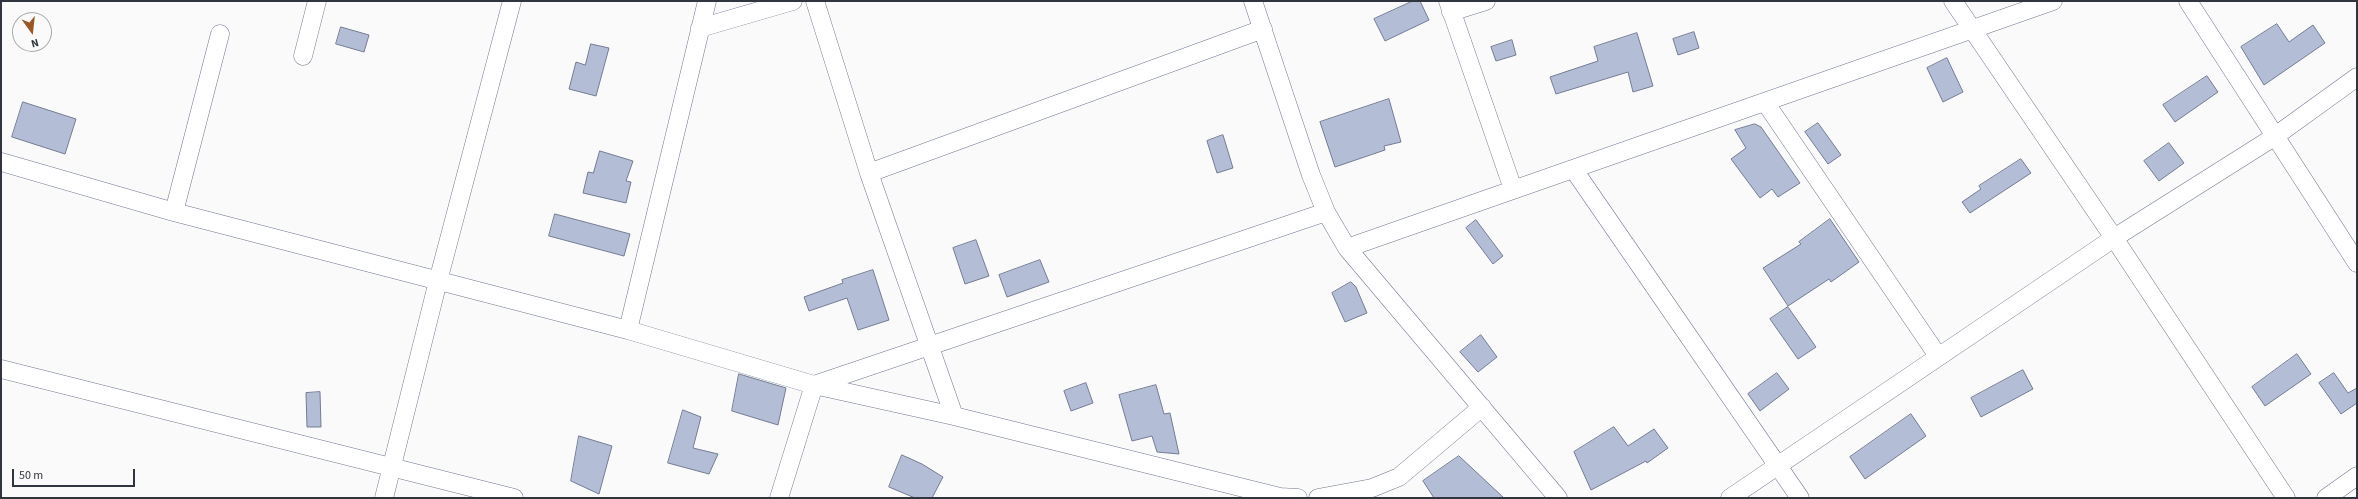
<!DOCTYPE html>
<html>
<head>
<meta charset="utf-8">
<style>
	body { margin:0 }
	#map { position:relative; width:2358px; height:499px; overflow:hidden; background:#fafafa; font-family:"Source Sans 3",sans-serif }
	canvas { display:block }
	.frame { position:absolute; inset:0; border:2px solid #31353f; pointer-events:none }
	.north { position:absolute; left:12px; top:12px; width:40px; height:40px; box-sizing:border-box; background:#fafafa; border:1px solid #aaabaf; border-radius:50%; rotate:165deg; font-size:11px; font-weight:700; line-height:16px; text-align:center; color:#31353f }
	.north::after { content:''; display:block; margin:auto; width:14px; height:18px; background:#9a5626; clip-path:polygon(50% 0,100% 100%,50% 72%,0 100%) }
	.scale { position:absolute; left:12px; top:469px; width:123px; height:18px; box-sizing:border-box; border:2px solid #31353f; border-top:0; padding-left:5px; font-size:12px; line-height:14px; white-space:nowrap; color:#31353f; -webkit-text-stroke:3px #fafafa; paint-order:stroke }
</style>
</head>
<body>
<div id="map">
<canvas width="2358" height="499"></canvas>
<div class="frame"></div>
<div class="north">N</div>
<div class="scale">50 m</div>
</div>
<script>
const context = document.querySelector('canvas').getContext('2d');
context.lineJoin = 'round';
function paint(path, color) {
  context.fillStyle = color;
  context.fill(path, 'evenodd');
}
function trace(path, color, width, dash) {
  context.strokeStyle = color;
  context.lineWidth = width;
  context.lineCap = dash ? 'butt' : 'round';
  context.setLineDash(dash || []);
  context.stroke(path);
}
const building = new Path2D(`
	M1413,1h7l9,19 -44,21 -11,-22z
	M2277,24l12,18 24,-17 12,18 -61,42 -23,-38z
	M341,27l28,8 -5,17 -28,-8z
	M1694,32l5,16 -21,7 -5,-16z
	M1637,33l16,53 -20,6 -5,-20 -72,22 -6,-17 48,-16 -4,-14z
	M1512,40l4,15 -20,6 -5,-14z
	M591,44l18,4 -13,48 -27,-7 7,-27 9,3z
	M1947,58l16,34 -20,10 -16,-34z
	M2207,76l11,16 -43,30 -12,-17z
	M1389,99l12,43 -17,4 1,4 -50,17 -15,-45z
	M23,102l53,17 -11,35 -53,-17z
	M1818,123l23,32 -13,9 -23,-32z
	M1755,124l6,3 39,56 -22,14 -6,-8 -12,9 -29,-39 15,-11 -11,-18z
	M1223,135l10,33 -16,5 -10,-32z
	M2169,143l15,20 -25,18 -15,-20z
	M600,151l33,10 -7,20 5,1 -5,21 -43,-10 5,-21 5,1z
	M2021,159l10,14 -61,40 -8,-11 19,-13 -2,-3z
	M555,214l75,20 -6,22 -75,-20z
	M1830,219l29,43 -28,20 -2,-3 -41,27 -25,-38 38,-24 -2,-2z
	M1476,220l27,36 -10,8 -27,-36z
	M976,240l13,36 -24,8 -12,-36z
	M1040,260l9,22 -42,15 -8,-22z
	M873,270l16,50 -31,10 -11,-32 -38,13 -5,-14 39,-14 -1,-3z
	M1351,282l5,5 11,26 -22,9 -13,-29z
	M1788,307l28,40 -18,12 -28,-40z
	M1481,335l16,22 -19,15 -18,-20z
	M2297,354l14,20 -46,32 -13,-19z
	M2023,370l10,19 -52,28 -10,-19z
	M1777,373l12,16 -29,22 -12,-17z
	M2334,373l14,20 9,-5v15l-16,11 -22,-31z
	M739,374l47,14 -8,37 -46,-14z
	M1086,383l7,20 -22,8 -7,-20z
	M1156,385l8,29 6,-1 9,41 -22,-2 -5,-16 -20,5 -13,-46z
	M320,392l1,35h-14l-1,-34z
	M683,410l18,7 -8,31 25,6 -9,20 -41,-11z
	M1911,414l15,22 -61,43 -15,-22z
	M1614,427l14,19 26,-17 14,19 -21,15 -1,-2 -55,29 -17,-38z
	M579,436l33,10 -13,48 -28,-13z
	M902,455l20,9 21,13 -11,21h-17l-26,-11z
	M1459,456l45,42h-70l-11,-17z`);
paint(building, '#b3bdd6');
trace(building, '#737c93', 1);
const street = new Path2D(`
	M815,1l54,172 85,243
	M1253,1l58,174 15,37 21,36 211,250
	M1448,1l65,188
	M1953,1l161,237 172,260
	M2188,1l169,262
	M1451,12l35,-11
	M700,28l93,-27
	M303,56l14,-55
	M1765,102l173,254
	M1,162l173,50 454,118 186,55 140,31 326,81 18,1
	M1574,170l226,328
	M869,173l394,-144
	M174,212l46,-178
	M1347,248l706,-247
	M628,330l79,-329
	M1,369l513,129
	M384,498l54,-217 74,-280
	M779,498l35,-113 512,-173
	M1318,498l54,-10 27,-11 83,-70
	M1730,498l384,-260 160,-101 83,-60
	M2326,498l31,-22`);
trace(street, '#707990', 19);
trace(street, '#fff', 18);
</script>
</body>
</html>
